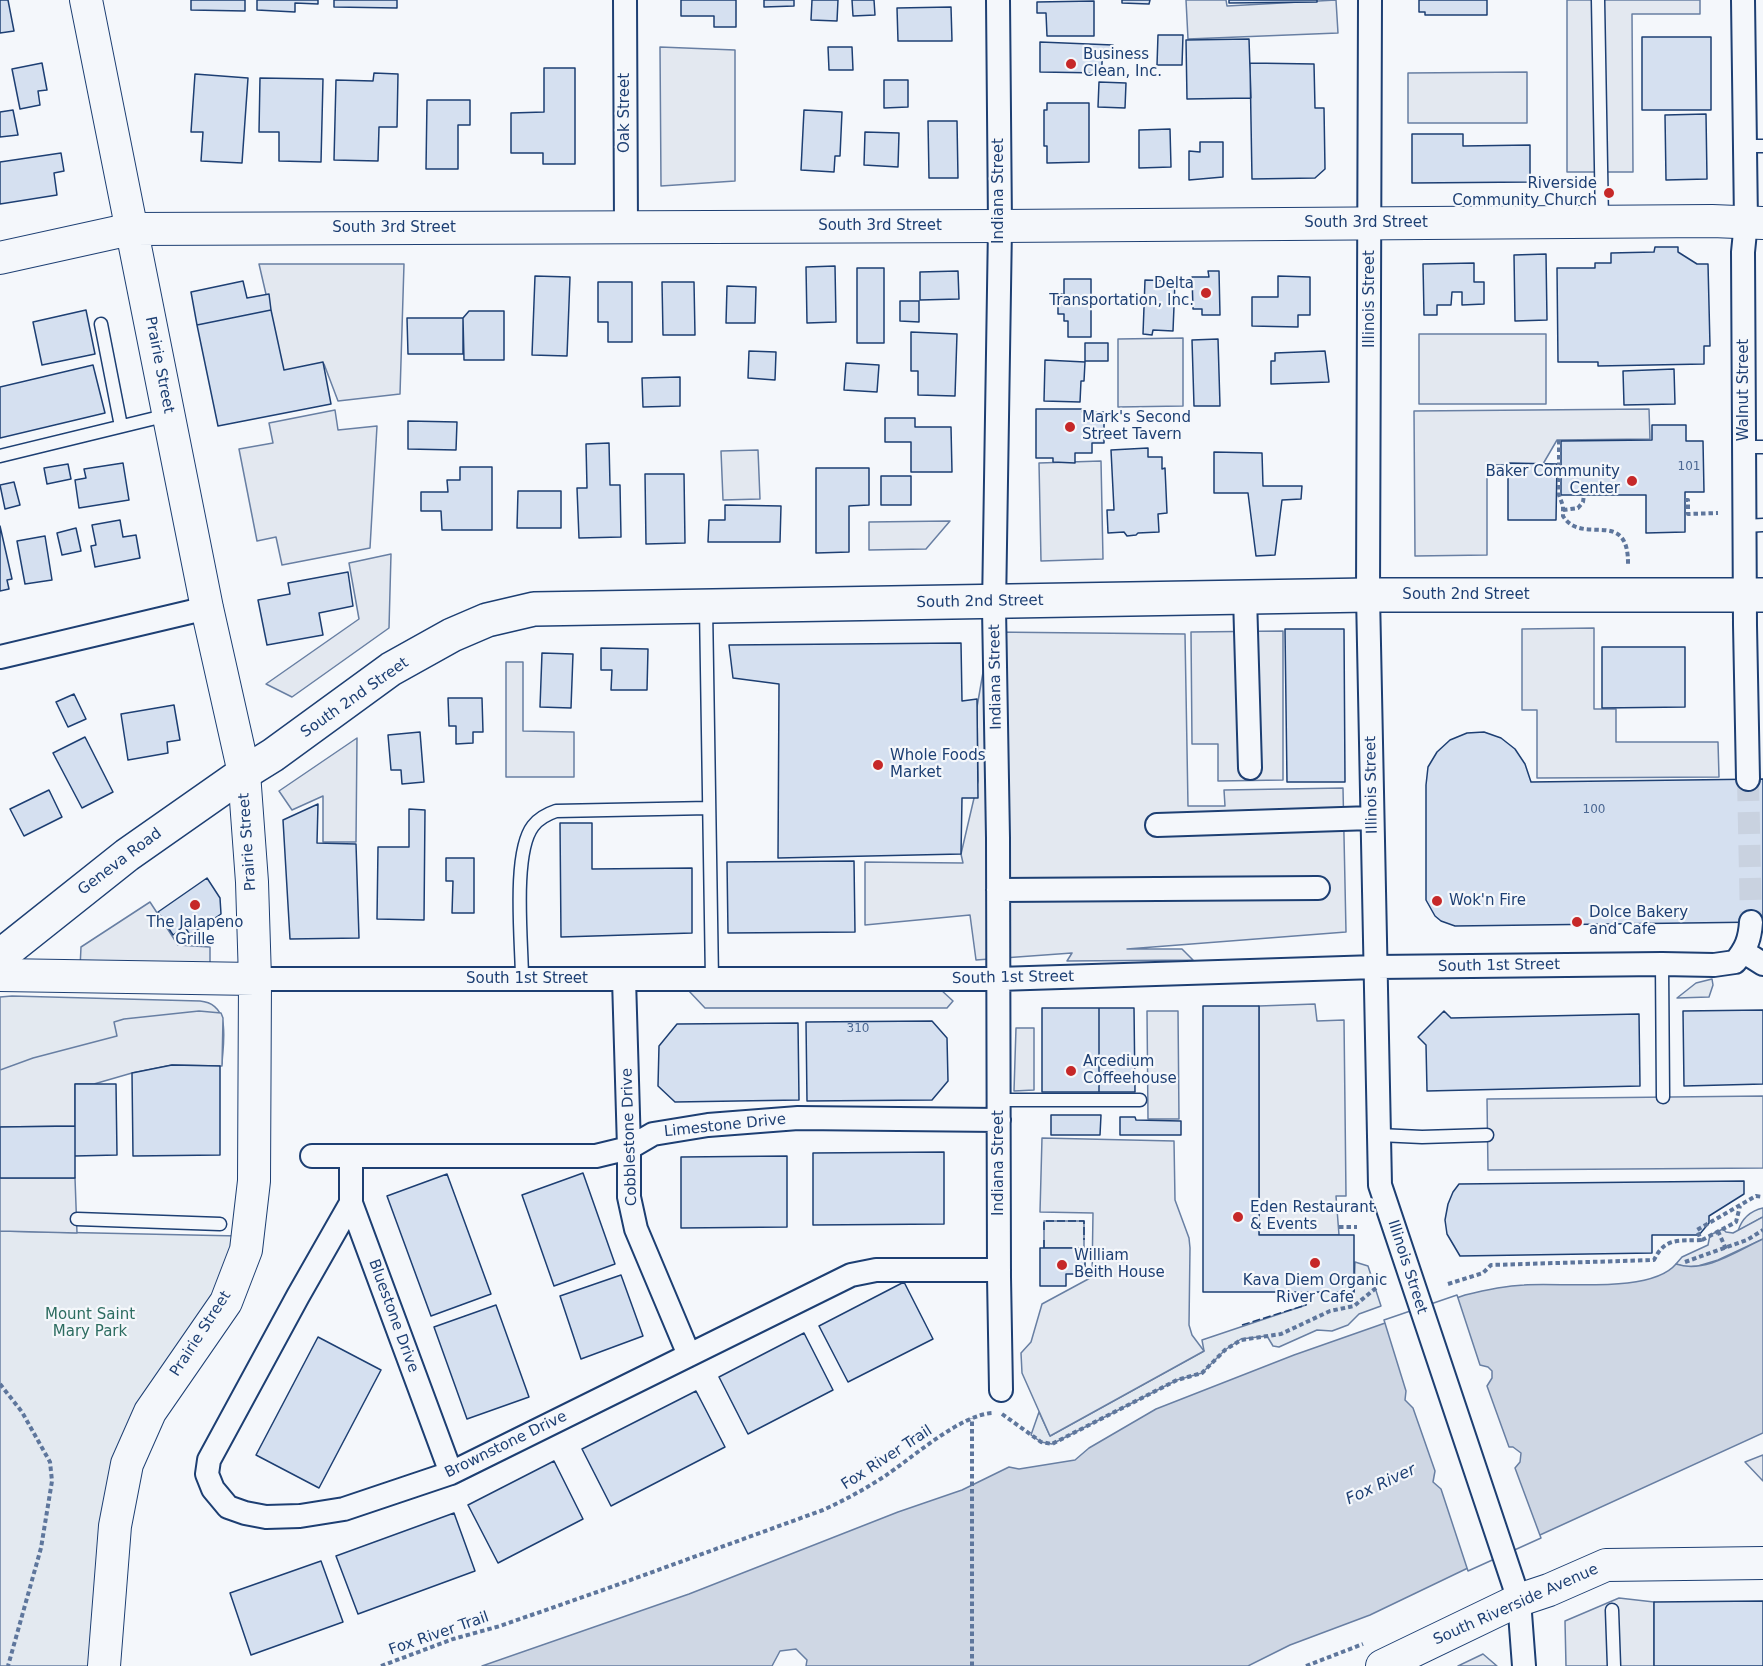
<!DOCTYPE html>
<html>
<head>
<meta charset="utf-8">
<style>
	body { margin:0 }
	canvas { display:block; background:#f4f7fb }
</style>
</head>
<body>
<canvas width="1763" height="1666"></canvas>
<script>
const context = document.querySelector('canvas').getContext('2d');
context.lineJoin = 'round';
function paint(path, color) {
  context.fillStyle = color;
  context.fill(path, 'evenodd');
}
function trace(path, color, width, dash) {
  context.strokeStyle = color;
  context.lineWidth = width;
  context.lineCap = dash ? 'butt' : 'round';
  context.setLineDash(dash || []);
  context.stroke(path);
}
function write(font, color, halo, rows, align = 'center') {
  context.font = font + ' "DejaVu Sans",sans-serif';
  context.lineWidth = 4.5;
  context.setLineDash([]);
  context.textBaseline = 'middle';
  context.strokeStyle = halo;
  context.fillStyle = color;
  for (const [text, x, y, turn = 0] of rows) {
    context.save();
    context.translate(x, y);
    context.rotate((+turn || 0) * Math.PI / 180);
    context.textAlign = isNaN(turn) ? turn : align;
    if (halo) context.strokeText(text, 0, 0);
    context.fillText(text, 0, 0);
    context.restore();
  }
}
const green = new Path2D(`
	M1712,979l1,6 -4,12 -32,1 19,-15z
	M12,996l188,5c32,3 23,41 22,63l-50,-1 -99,19 -73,26v-111z
	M1763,1208v9l-25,14c4,-13 12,-20 25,-23z
	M1044,1221h40v27h-40z
	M0,1231l239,5 -25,65 -71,103 -43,262h-100z
	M1355,1262l13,4 13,40 -22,8 -11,11 -16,6 -15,-1 -38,17 -6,-1 -6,-10 -26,3 -16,11 -23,23 -25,7 -125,64 -11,-2 -10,-7 8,-23 11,24 154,-85 -2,-11 104,-35v-13h48z`);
paint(green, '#e3e9f0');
trace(green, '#687fa3', 1.5);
const parking = new Path2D(`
	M1186,0h40l1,6 109,-6 2,33 -150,6z
	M1567,0h133v14h-68l1,158h-66z
	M660,47l75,3v131l-74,5z
	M1527,72v51h-119v-50z
	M259,264h145l-4,130 -62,7 -14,-37 -40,8z
	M1419,334h127v70h-127z
	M1183,338v68l-65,1v-68z
	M1649,409l1,30 -93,1 -14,24 -56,1v90l-72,1 -1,-145z
	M335,410l3,20 39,-4 -7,122 -88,17 -6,-28 -19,4 -18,-92 34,-6 -4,-20z
	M758,450l2,49 -37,1 -2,-49z
	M1101,461l2,98 -62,2 -2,-98z
	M950,521l-24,28 -57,1v-28z
	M391,554l-2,74 -97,69 -26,-13 93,-65 -10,-56z
	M1594,628v81h22v33h102l1,35 -182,1v-68h-15v-81z
	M1283,631v149l-65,1v-37h-26l-1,-112z
	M990,632l195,2 3,172h37l-1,-16 119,-2 3,144 -219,17h55l11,11 -126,1 5,-8 -96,7 -6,-45 -105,10v-63l98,1 -2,-9 17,-73 -1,-74z
	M506,662h17v69l51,1v45h-68z
	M357,738l-1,104h-33v-46l-31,14 -13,-19z
	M150,902l28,43 32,2v28l-130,-7 1,-21z
	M940,989l13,12 -6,7h-242l-17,-18z
	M1315,1004l2,17 27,-1 2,176h-10l3,39h-80v-229z
	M199,1011l22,2 2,5 -1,48 -50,-1 -40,8 -38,11h-19v42l-75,1v-57l33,-12 84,-22 -3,-14 10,-3z
	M1147,1011h31l1,108h-31z
	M1016,1028h18v62l-20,1z
	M1763,1096v72l-275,2 -1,-71z
	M1042,1138l132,3 1,59 14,38 1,10 -1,77 3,10 12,16 -154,85 -28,-63 -1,-20 10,-11 11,-38 50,-27 1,-64 -53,-1z
	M0,1178h75l2,55 -77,-2z
	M1763,1217v22l-45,21 -20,6 -13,1 -9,-3 6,-7 26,-12 2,-10 13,-6 3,3 7,1z
	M1763,1455v26l-18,-19z
	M1619,1598l35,4v64h-88l-1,-45z
	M1483,1654l14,12h-39z`);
paint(parking, '#e3e8f0');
trace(parking, '#687fa3', 1.5);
const water = new Path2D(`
	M1763,1239v194l-293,134 -100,48 -80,30 -42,21h-442l1,-6 -11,-11 -16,2 -8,15h-290l207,-72 209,-82 64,-22 47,-23 10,2 56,-9 14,-12 67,-39 138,-54 171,-60c20,-5 38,-9 59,-10 38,-3 127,9 152,-21 29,10 61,-13 87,-25z`);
paint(water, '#cfd7e4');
trace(water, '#687fa3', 1.5);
const pier = new Path2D(`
	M1457,1295l23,70 8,2 4,4v7l-5,8 22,61h4l8,6 -1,9 -5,6 26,70 -73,33 -27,-82 -8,-7 2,-11 -22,-63 -8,-8 1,-9 -22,-71z`);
paint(pier, '#f4f7fb');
trace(pier, '#687fa3', 1.5);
const building = new Path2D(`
	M0,0h8l6,31 -14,2z
	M191,0h54v11l-54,-1z
	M257,0h61v4l-23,-1v9l-38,-2z
	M334,0h63v8l-63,-1z
	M681,0h55v27h-22v-11h-33z
	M764,0h30v6l-30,1z
	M812,0h26l-1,21 -26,-1z
	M852,0h22l1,15 -22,1z
	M1122,0h28l-1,4 -27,-1z
	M1229,0h88v2l-88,1z
	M1419,0h68v15h-62v-3h-6z
	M1094,1v35h-47l-1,-23h-9v-11z
	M951,7l1,34h-54l-1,-33z
	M1158,35h25l-1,30h-25z
	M1642,37h69v73h-69z
	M1249,39l2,59 -64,1 -1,-59z
	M1040,42l73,3v11l-11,-1v18l-62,-1z
	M828,47h24l1,23h-24z
	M42,63l5,27 -9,1 2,14 -20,4 -8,-40z
	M1250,63l64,1 1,44h9l1,61 -10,9 -63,1z
	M544,68h31v96h-32v-11h-32v-40l33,-1z
	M374,73l24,1 -1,53h-18l-1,34 -44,-1 2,-80 37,1z
	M195,74l53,4 -6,85 -41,-2 2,-29h-12z
	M260,78l63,1 -2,83 -42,-1v-29h-20z
	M884,80h24v27l-24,1z
	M1099,82l27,1 -1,25 -27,-1z
	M427,100h43v25h-12v44h-32z
	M1047,103h42v59l-42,1v-17h-3v-36h3z
	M13,110l5,25 -18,2v-25z
	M804,110l38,2 -2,44h-5l-1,16 -33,-2z
	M1706,114l1,65 -41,1 -1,-65z
	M928,121h29l1,57h-29z
	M1170,129l1,38 -32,1v-38z
	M865,132l34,1 -1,34 -34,-2z
	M1412,134h51v12l67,-1v37l-118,1z
	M1200,142h23v35l-34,3v-29l11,1z
	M61,153l3,18 -10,2 3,22 -57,9v-42z
	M1655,247h23v5l19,12h11l2,82h-6v18l-106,2v-4h-40l-1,-94h38v-5h16v-10l43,-1z
	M1546,254l1,66 -32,1 -1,-66z
	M1474,263v19h10v22l-22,1v-13h-10l-1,13h-14v10h-13l-1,-51z
	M835,266l1,56 -29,1 -1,-56z
	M857,268h27v75h-27z
	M958,271l1,28 -39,1v-28z
	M1208,271h11l1,44h-18v-6h-9l-1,-32h17z
	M535,276l35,1 -3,79 -35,-1z
	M1278,276l32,1v38h-12v12l-46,-1v-29h26z
	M1064,279h27v58h-23v-16h-4v-7h-6v-20h6z
	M1145,280l30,1 -2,50 -20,-1 -1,5 -9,-1z
	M243,281l4,17 22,-4 2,16 -74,15 -6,-33z
	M598,282h34v60h-24v-20h-10z
	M662,282h32l1,53h-32z
	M727,286l29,1 -1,36h-29z
	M900,301h19v21l-19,-1z
	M86,310l9,44 -53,11 -9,-43z
	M271,310l13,60 39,-8 8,42 -113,22 -21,-101z
	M469,311h35v49h-40l-1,-42z
	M407,318h56v36h-55z
	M911,332l46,2 -2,62 -37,-1v-24h-7z
	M1218,339l2,67h-26l-2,-66z
	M1085,343h23v18h-23z
	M749,351l27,1 -1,28 -27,-2z
	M1325,351l4,31 -58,2v-23h4v-8z
	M1045,360l40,2 -1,19h-3l-1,21 -36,-1z
	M846,363l33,2 -2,27 -33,-2z
	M93,365l12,48 -105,25v-51z
	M1674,369l1,35 -51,1 -1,-34z
	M680,377v29l-37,1 -1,-29z
	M1036,409h46v3h22v31h-12v10h-17v10l-22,-1v-4h-17z
	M885,418h30v9h36l1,45h-41v-30h-26z
	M408,421l49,1 -1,28 -48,-1z
	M1652,425h34v16h17l1,51h-19v40l-39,1v-38h-85v-54l91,-1z
	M609,443l1,42h10l1,52 -42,1 -2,-50h10l-1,-44z
	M1148,448v9h14v12l3,-1 2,45 -9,1 1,18 -21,1 -2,2 -9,1 -3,-4 -16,1 -1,-23h7l-3,-60z
	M1214,452l48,1 1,33h39l-1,13 -19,1 -7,55 -19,1 -8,-63h-34z
	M123,463l6,37 -50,8 -4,-28 11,-2 -2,-9z
	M1508,463l49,1 -1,56h-48z
	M68,464l3,15 -24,5 -3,-16z
	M460,467h32v63h-50l-1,-19h-20v-19h27l-1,-12h13z
	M816,468h53v37l-20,1v46l-33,1z
	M645,474h39l1,69 -39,1z
	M881,476h30v29h-30z
	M14,482l6,23 -15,4 -5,-24z
	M518,491h43v37h-44z
	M725,505l56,1 -1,36h-72l1,-22h16z
	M120,520l3,17 13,-2 4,23 -45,9 -4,-21 5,-1 -4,-20z
	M0,526l12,53 -5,1 2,9 -9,2z
	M76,528l5,23 -19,4 -5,-22z
	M45,536l7,44 -27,4 -8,-43z
	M348,572l5,34 -34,7 4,22 -56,10 -9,-45 32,-6 -2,-11z
	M1285,629h59l1,153h-58z
	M961,643l1,58 15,-2 1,99h-16l-1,56 -183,4 1,-174 -46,-6 -4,-33z
	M1602,647h83v60l-83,1z
	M601,648l47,1 -1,41h-36l1,-20h-11z
	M542,653l31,1 -2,54 -31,-1z
	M74,694l12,25 -18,8 -12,-25z
	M448,698h34l1,34h-10v11l-17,1v-18h-7z
	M174,705l6,35 -13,2 1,11 -40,7 -7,-46z
	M420,732l4,50 -22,2 -1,-14h-10l-3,-35z
	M1484,732l17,6 14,11 10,15 6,18 232,-3v143l-308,4 -14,-5 -6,-5 -9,-16v-115l2,-18 9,-15 13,-12 17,-7z
	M85,737l28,55 -31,16 -29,-55z
	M49,790l13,27 -38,19 -14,-27z
	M318,804l-1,39 39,1 3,94 -69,1 -7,-119z
	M409,809l16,1 -1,110 -47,-1 1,-72h31z
	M560,823h32v46l100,-1v65l-131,4z
	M446,858h28v55h-22l1,-32h-7z
	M854,861l1,71 -127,1 -1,-71z
	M207,878l13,20 1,16 -31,21 -5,-8 -12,8 -15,-23z
	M1203,1006h56v229h95v57h-151z
	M1042,1008h57v84h-57z
	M1099,1008h35l1,84h-36z
	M1763,1010v74l-79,2 -1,-75z
	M1444,1011l7,7 188,-4 1,72 -213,5 -1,-46 -8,-8z
	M932,1021l15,17 1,43 -16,19 -125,1 -1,-79z
	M798,1023l1,77 -124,2 -17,-16 1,-40 18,-22z
	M172,1065l48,1v89l-87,1 -1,-83z
	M75,1084h41l1,71 -42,1z
	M1051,1115h50l-1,20h-49z
	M1120,1117h15l1,3 45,1v14h-61z
	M75,1126v52h-75v-51z
	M944,1152v72l-131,1v-72z
	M787,1156v71l-106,1v-71z
	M583,1173l32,91 -61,22 -32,-91z
	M447,1174l44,120 -60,22 -44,-120z
	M1744,1181v13l-35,22v7l-10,12h-47v18l-192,3 -13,-22 -2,-14 3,-16 5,-12 6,-8z
	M1040,1248h45v26h-19v12h-26z
	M621,1275l22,61 -62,23 -21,-63z
	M904,1282l29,57 -85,43 -29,-56z
	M496,1305l33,92 -62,22 -33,-92z
	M804,1333l29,57 -85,44 -29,-57z
	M318,1337l63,33 -62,118 -63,-33z
	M696,1391l29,56 -114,59 -29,-57z
	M554,1461l29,58 -85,44 -30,-58z
	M454,1513l21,58 -117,43 -22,-58z
	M321,1561l22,61 -92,33 -21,-62z
	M1763,1601v65h-109v-64z`);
paint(building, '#d5e0f0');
trace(building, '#1d3f73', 1.5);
trace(new Path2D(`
	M1748,779l3,143`), '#c9d2e0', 22, [22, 11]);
const lane = new Path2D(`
	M1598,0l4,221
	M1745,146h18
	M101,324l20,102
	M1744,447h19
	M0,456l168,-41
	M1745,526l18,-1
	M706,607l6,373
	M1662,964l1,133
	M522,979c0,-35 -10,-126 11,-153 6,-8 14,-12 23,-15l153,-3
	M999,1100h141
	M1379,1135l43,2 65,-2
	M77,1219l143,5
	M1612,1610l2,56`);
const street = new Path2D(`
	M625,0l1,227
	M998,0l2,226 -6,382 4,230 1,439 2,113
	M1370,0l-2,595 12,590 139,415 5,66
	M1743,0l3,222 -3,30 2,373 3,154
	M1245,597l5,171
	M0,657l207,-49
	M1157,825l215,-7
	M998,890l320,-2
	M1744,952l19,12
	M255,979h743l378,-12 286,-3 52,1 21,-3c11,-13 15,-23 16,-40
	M624,979l5,169v49l7,32 53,126
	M312,1156h284l33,-8 24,-14 55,-9 90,-7 201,2
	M351,1156v47l100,270
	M351,1203l-53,93 -89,164 -2,14 6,15 15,18 17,6 21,4 34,-1 44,-7 107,-36 400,-198 25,-5h123`);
const secondary = new Path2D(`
	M86,0l121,608 37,165 8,109 3,97 -1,202 -8,69 -20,52 -76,110 -23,52 -12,62 -11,140
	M0,258l131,-29 869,-3 712,-5 51,2
	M0,975l255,4
	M1382,1666l137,-66 30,-10 57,-25 157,-2`);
const primary = new Path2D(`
	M0,956l127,-101 117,-82 29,-18 118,-86 61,-34 35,-15 47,-11 834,-14h395`);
trace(lane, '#1d3f73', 15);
trace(street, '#1d3f73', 26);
trace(secondary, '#1d3f73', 34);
trace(primary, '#1d3f73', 36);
trace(new Path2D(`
	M1559,440v55l4,11v10c19,31 66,-10 65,49
	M1685,500h3v14l30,-1
	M1563,510l15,-2 5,-6 1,-7
	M1339,1227h18
	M1718,1231l8,18
	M1702,1240l34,-18 4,-16
	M1685,1262l62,-22 16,-10
	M1448,1284l35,-11 8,-8 163,-5c11,-23 25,-19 47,-20l-4,-10 59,-34 7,1
	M0,1384l22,28 28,50 2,19 -11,67 -33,118
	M1002,1414l39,28 11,2 125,-64 25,-7 23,-23 16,-10 40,-6 49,-23 24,-5 22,-18
	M381,1666l72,-27 47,-13 103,-36 220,-80c22,-10 42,-21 62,-34 27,-18 75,-61 107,-63
	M972,1666v-248
	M1306,1666l57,-22`), '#5e769c', 4, [4.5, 3]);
trace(lane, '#f4f7fb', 12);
trace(street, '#f4f7fb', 22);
trace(secondary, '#f4f7fb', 32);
trace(primary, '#f4f7fb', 33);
trace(new Path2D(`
	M1044,1230v-9h40v19
	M1044,1248v-10
	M1242,1325l64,-20v-13`), '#1d3f73', 1.5, [8, 3]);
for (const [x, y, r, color] of [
	[1071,64,6,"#c62828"],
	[1609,193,6,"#c62828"],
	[1206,293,6,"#c62828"],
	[1070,427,6,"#c62828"],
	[1632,481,6,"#c62828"],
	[878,765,6,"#c62828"],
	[1437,901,6,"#c62828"],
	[195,905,6,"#c62828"],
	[1577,922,6,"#c62828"],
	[1071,1071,6,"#c62828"],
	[1238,1217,6,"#c62828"],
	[1315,1263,6,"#c62828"],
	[1062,1265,6,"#c62828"]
]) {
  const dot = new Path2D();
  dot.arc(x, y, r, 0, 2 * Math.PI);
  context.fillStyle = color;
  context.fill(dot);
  trace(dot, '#f4f7fb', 2);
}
write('12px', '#4b6792', null, [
	["101",1689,467],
	["100",1594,810],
	["310",858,1029]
]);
write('15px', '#1d3f73', '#f4f7fb', [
	["Business",1083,55],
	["Clean, Inc.",1083,72],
	["Riverside",1597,184,"right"],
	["Community Church",1597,201,"right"],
	["Delta",1194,284,"right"],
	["Transportation, Inc.",1194,301,"right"],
	["Mark's Second",1082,418],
	["Street Tavern",1082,435],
	["Baker Community",1620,472,"right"],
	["Center",1620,489,"right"],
	["Whole Foods",890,756],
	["Market",890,773],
	["Wok'n Fire",1449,901],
	["Dolce Bakery",1589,913],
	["and Cafe",1589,930],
	["The Jalapeno",195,923,"center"],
	["Grille",195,940,"center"],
	["Arcedium",1083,1062],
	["Coffeehouse",1083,1079],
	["Eden Restaurant",1250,1208],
	["& Events",1250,1225],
	["William",1074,1256],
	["Beith House",1074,1273],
	["Kava Diem Organic",1315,1281,"center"],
	["River Cafe",1315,1298,"center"]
], 'left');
write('15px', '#1d3f73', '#f4f7fb', [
	["Oak Street",625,113,-90],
	["Indiana Street",999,191,-90],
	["South 3rd Street",1366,223],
	["South 3rd Street",880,226],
	["South 3rd Street",394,228],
	["Illinois Street",1370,299,-90],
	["Prairie Street",159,365,79],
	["Walnut Street",1744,390,-90],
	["South 2nd Street",1466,595],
	["South 2nd Street",980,602,-1],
	["Indiana Street",996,677,-91],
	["South 2nd Street",355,698,-35],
	["Illinois Street",1372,785,-91],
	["Prairie Street",248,842,-94],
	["Geneva Road",120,862,-37],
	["South 1st Street",1499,966,-1],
	["South 1st Street",1013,978,-1],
	["South 1st Street",527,979],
	["Limestone Drive",725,1126,-6],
	["Cobblestone Drive",630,1137,-92],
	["Indiana Street",999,1163,-90],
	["Illinois Street",1407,1267,72],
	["Bluestone Drive",393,1316,70],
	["Prairie Street",201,1334,-57],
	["Brownstone Drive",506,1445,-26],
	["Fox River Trail",887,1458,-33],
	["South Riverside Avenue",1516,1605,-24],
	["Fox River Trail",439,1634,-19]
]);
write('15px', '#2c6c60', '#f4f7fb', [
	["Mount Saint",90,1315],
	["Mary Park",90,1332]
]);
write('italic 16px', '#1d3f73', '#f4f7fb', [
	["Fox River",1381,1485,-25]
]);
</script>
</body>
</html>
